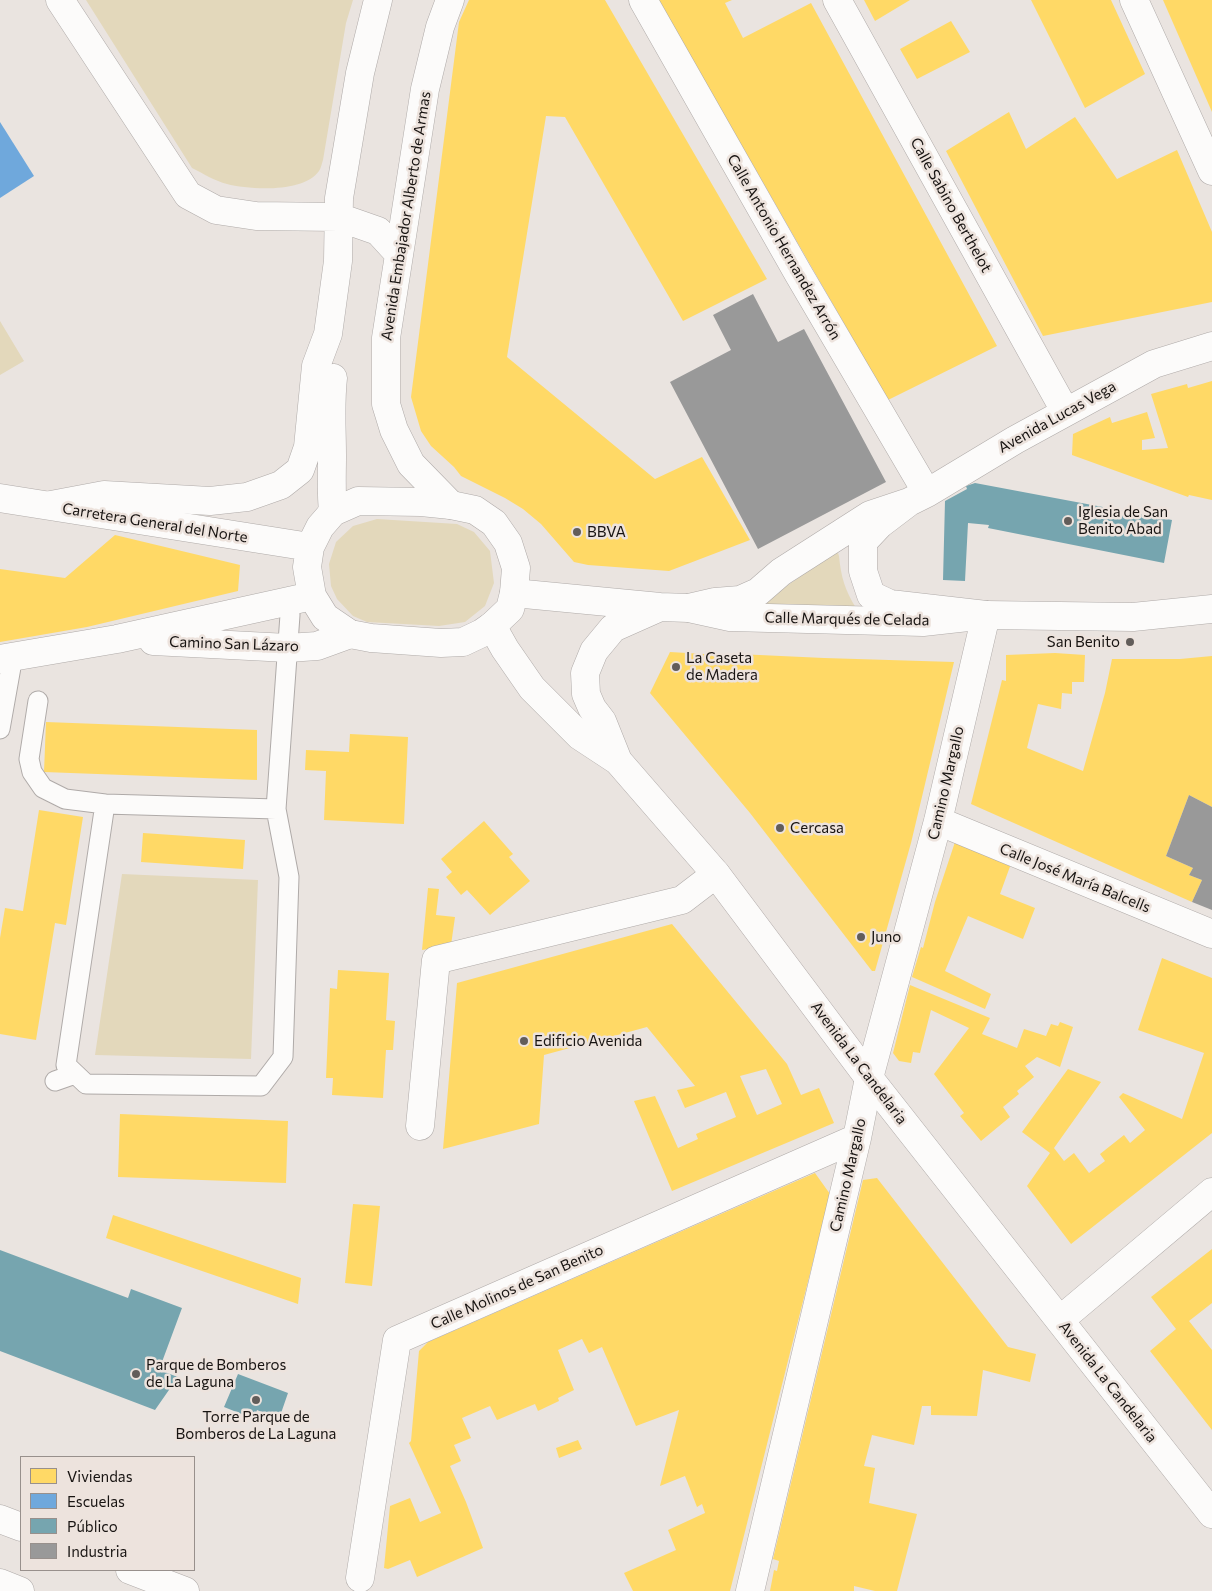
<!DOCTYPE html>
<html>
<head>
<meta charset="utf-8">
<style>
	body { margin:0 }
	#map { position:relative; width:1212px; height:1591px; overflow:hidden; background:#eae4e0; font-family:Commissioner,sans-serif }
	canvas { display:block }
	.legend { position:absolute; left:20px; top:1456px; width:175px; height:115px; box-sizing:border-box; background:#ede3dd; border:1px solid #98908c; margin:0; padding:6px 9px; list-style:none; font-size:15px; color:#181412 }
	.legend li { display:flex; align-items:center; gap:10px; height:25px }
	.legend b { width:25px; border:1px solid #98908c }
</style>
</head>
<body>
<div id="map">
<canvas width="1212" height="1591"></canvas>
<ul class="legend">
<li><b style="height:14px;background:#ffd966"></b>Viviendas</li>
<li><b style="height:14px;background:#6fa8dc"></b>Escuelas</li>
<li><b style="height:14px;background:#76a5af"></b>Público</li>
<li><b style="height:14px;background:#999"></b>Industria</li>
</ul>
</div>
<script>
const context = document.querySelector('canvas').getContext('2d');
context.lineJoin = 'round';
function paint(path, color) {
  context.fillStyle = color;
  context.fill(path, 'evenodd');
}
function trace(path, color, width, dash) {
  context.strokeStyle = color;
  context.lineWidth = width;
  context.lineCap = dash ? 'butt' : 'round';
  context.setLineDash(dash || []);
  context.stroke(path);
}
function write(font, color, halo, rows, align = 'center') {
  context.font = font + ' Commissioner,sans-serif';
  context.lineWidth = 5;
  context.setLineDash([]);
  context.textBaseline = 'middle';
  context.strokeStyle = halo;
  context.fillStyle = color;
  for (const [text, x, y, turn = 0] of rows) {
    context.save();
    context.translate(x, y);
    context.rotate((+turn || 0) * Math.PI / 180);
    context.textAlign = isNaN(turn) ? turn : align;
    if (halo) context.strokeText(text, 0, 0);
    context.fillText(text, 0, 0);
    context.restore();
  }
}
paint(new Path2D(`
	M86,0h267l-7,23 -23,137c-1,3 -2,8 -4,11 -15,22 -69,19 -92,13 -12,-3 -23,-10 -35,-16z
	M0,321l24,40 -24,14z
	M377,519l80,5 17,8 16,19 4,32 -9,23 -20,16 -26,4 -72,-4 -14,-6 -16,-17 -6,-13 -2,-22 7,-22 17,-16z
	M835,552l3,1 1,3c2,21 6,34 17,52l-95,-4z
	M122,874l136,6 -7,179 -156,-4z`), '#e3d8bb');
paint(new Path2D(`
	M469,0h136l162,279 -84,42 -118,-204 -19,-1 -39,241 148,122 47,-22 48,83 -81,31 -81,-6 -14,-3 -33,-38 -18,-15 -18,-11 -44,-22 -7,-9 -23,-21 -10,-15 -10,-34 48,-375z
	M658,0h74l-7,3 18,35 68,-35 186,343 -109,54z
	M864,0h46l-35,21z
	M1031,0h80l34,74 -60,34z
	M1163,0h49v112z
	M951,21l19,31 -53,27 -17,-30z
	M1009,112l17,37 49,-32 42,62 60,-29 35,82v70l-169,34 -97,-185z
	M1212,381v119l-23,-5 -1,2 -116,-42 1,-21 37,-17 2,6 35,-11 8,26 -13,2v10l26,-2 -17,-54 36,-10 1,4z
	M115,535l125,30 -2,26 -151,36 -87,15v-73l65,9z
	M670,652l68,4v-2l86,4 130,4 -43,181 -36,128h-3l-122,-158 -100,-120z
	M1055,653l30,2 -1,27h-12v12l-10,-1 -1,16 -23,-5 -11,44 56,23 22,-78 7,-34h68l32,-3v151l-23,-12 -23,61 27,12 -4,7 13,5 -10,22 -221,-98 31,-124 4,1v-26z
	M46,722l211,8v50l-213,-8z
	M350,734l58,3 -4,87 -80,-4 2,-49 -21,-1 1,-20 43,2z
	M39,810l44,7 -17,108 -11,-2 -19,117 -36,-6v-96l5,-30 18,3z
	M484,821l29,33 -4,3 21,24 -40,34 -23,-25 -6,5 -15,-18 6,-5 -11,-13z
	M143,833l102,7 -2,29 -102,-7z
	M956,839l56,22 -12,33 35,14 -12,31 -55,-23 -23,55 46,23 -6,15 -73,-32 9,-30 2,1 12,-46z
	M428,888l11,1 -3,26 19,2 -4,28 -29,5z
	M672,924l115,140 14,31 18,-7 15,35 -162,68 -38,-90 21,-5 23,52 20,-9 -2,-5 40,-17 -10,-25 -41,16 -8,-18 18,-4 -48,-59 -103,28 -5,69 -96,25 14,-166zM766,1069l16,35 -25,11 -17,-39z
	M1162,958l50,20v155l-141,111 -44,-58 23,-33 -28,-21 46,-63 33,13 -47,66 10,13 10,-8 15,20 16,-12 -5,-7 24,-19 6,8 15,-13 -26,-33 4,-4 59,26 22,-66 -66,-23z
	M338,970l51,3 -3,47 9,1 -2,29h-7l-3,48 -51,-3 1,-17h-7l4,-90 7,1z
	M910,985l80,33 -8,16 35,14 7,-19 22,7 5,-12 7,2 2,-4 13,5 -13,40 -23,-10 -12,9 9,11 -17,14 2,3 -16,13 7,10 -29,24 -21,-25 4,-3 -30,-39 35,-46 -38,-18 -11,43 -7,-1 -2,11 -12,-2 -6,-8z
	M120,1114l168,7 -2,62 -168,-6z
	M815,1173l15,21 -100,397h-97l-9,-18 52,-23 -8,-20 37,-17 -3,-9 -5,3 -12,-31 -25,10 19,-76 -43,16 -34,-79 -13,6 -7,-14 -24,11 16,40 -16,8 1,3 -21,10 -3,-7 -38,16 -7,-14 -28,12 9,20 -17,7 7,16 -11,5 16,36 17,46 -66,29 -7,-17 -22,9 -4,-1 6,-62 20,-8 10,24 21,-9 -32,-70 2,-2 8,-90 9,-9z
	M877,1178l131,169 28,7 -6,28 -47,-12 -6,46 -46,-1v-9h-9l-8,39 -42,-10 -8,31 11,2 -6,35 48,11 -20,77h-22l-21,-5v5h-84l4,-21 3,1 2,-10 -6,-2 90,-379z
	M353,1204l27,2 -8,80 -27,-3z
	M113,1215l188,63 -3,26 -192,-66z
	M1212,1249v54l-23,18 23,29v80l-62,-79 26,-22 -25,-32z
	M578,1440l4,9 -23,9 -3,-10z`), '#ffd966');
paint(new Path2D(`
	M0,122l34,54 -34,22z`), '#6fa8dc');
paint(new Path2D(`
	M975,483l197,37 -8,43 -176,-35 1,-3 -21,-2 -3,58 -22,-1 2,-79 22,-12 -1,-3z
	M0,1250l128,48 3,-9 51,19 -23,62 19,7 -23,33 -155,-59z
	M238,1374l50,19 -9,26 -22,-9 -3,9 -30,-12z`), '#76a5af');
paint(new Path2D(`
	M753,294l25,48 26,-13 82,153 -128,67 -88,-167 61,-32 -18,-35z
	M1189,795l23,12v103l-20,-8 10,-22 -13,-5 4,-7 -27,-12z`), '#999');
const service = new Path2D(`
	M38,701l-9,58 3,13 11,16 22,11 40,5
	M0,729l13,-73
	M276,809l-171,-5 -39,261 20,19 175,2 22,-29 6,-180 -13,-68 14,-194 -3,-13
	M55,1081l20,-7`);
const minor = new Path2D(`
	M60,0l128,195 28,15 40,6 82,1 40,14 21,23
	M450,0l-10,27 -15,62 -39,249v66l8,26 17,34 40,41
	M643,0l155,273 129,220
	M837,0l228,411
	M1134,0l78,171
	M51,505l53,-10 106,6 37,-4 34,-12 19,-15 8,-23 8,-81 12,-32 10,-73 1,-63 21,-125 18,-73
	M333,512c-2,-19 -1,-37 -1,-56 0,-26 -2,-52 1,-78
	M689,608l26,-6 25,-2 18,-8 23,-20 89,-57 39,-13 18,-9 88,-53 139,-76 58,-18
	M153,641l135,7 29,-2 33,-12
	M0,659l117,-20 195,-43
	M938,821l274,113
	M420,1126l16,-166 246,-60 34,-26
	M1060,1320l152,-128
	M360,1578l37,-238 460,-202
	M750,1591l107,-453 12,-60 69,-257 48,-206 -96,-11 -19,-9 -8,-24v-29l17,-18 29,-22`);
const tertiary = new Path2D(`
	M514,593l146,14 29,1 41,9 193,5 63,-7 147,2 79,-8
	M492,626l13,23 27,39 48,48 38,25 98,113 153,204 343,436
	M618,761l-16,-40 -10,-13 -6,-14 -1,-21 9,-22 19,-23 45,-20`);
const secondary = new Path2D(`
	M0,498l310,49
	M358,501l63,1 30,3 24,5 19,13 14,20 8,25 -2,25 -4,16 -18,17 -10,7 -19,9 -22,1 -70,-5 -21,-4 -25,-17 -13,-21 -5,-29 3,-20 10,-20 13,-15z`);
const motorway = new Path2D(`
	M0,1519l21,8
	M130,1570l55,21
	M0,1583l20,8`);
trace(service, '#afaaa8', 21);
trace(minor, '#afaaa8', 29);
trace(tertiary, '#afaaa8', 29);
trace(secondary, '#afaaa8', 29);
trace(motorway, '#afaaa8', 29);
trace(service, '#fcfbfa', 19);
trace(minor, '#fcfbfa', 28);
trace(tertiary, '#fcfbfa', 28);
trace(secondary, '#fcfbfa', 28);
trace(motorway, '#fcfbfa', 28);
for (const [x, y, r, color] of [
	[1068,521,5,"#625d5a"],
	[577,532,5,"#625d5a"],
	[1130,642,5,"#625d5a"],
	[676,667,5,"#625d5a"],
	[780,828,5,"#625d5a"],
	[861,937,5,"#625d5a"],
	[524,1041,5,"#625d5a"],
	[136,1374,5,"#625d5a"],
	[256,1400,5,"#625d5a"]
]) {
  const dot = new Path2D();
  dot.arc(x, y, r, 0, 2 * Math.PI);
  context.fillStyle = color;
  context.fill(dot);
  trace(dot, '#ede3dd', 2);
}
write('15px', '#181412', '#ede3dd', [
	["Calle Sabino Berthelot",951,205,61],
	["Avenida Embajador Alberto de Armas",406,216,-81],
	["Calle Antonio Hernandez Arrón",784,247,60],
	["Avenida Lucas Vega",1057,417,-29],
	["Carretera General del Norte",155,523,9],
	["Calle Marqués de Celada",847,619,1],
	["Camino San Lázaro",234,644,2],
	["Camino Margallo",946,783,-77],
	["Calle José María Balcells",1075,878,22],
	["Avenida La Candelaria",859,1063,53],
	["Camino Margallo",848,1175,-77],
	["Calle Molinos de San Benito",517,1287,-24],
	["Avenida La Candelaria",1108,1382,52]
]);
write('15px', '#181412', '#ede3dd', [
	["Iglesia de San",1078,512],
	["Benito Abad",1078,529],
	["BBVA",587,532],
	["San Benito",1120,642,"right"],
	["La Caseta",686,658],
	["de Madera",686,675],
	["Cercasa",790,828],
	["Juno",871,937],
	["Edificio Avenida",534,1041],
	["Parque de Bomberos",146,1365],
	["de La Laguna",146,1382],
	["Torre Parque de",256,1417,"center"],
	["Bomberos de La Laguna",256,1434,"center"]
], 'left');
</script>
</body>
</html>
